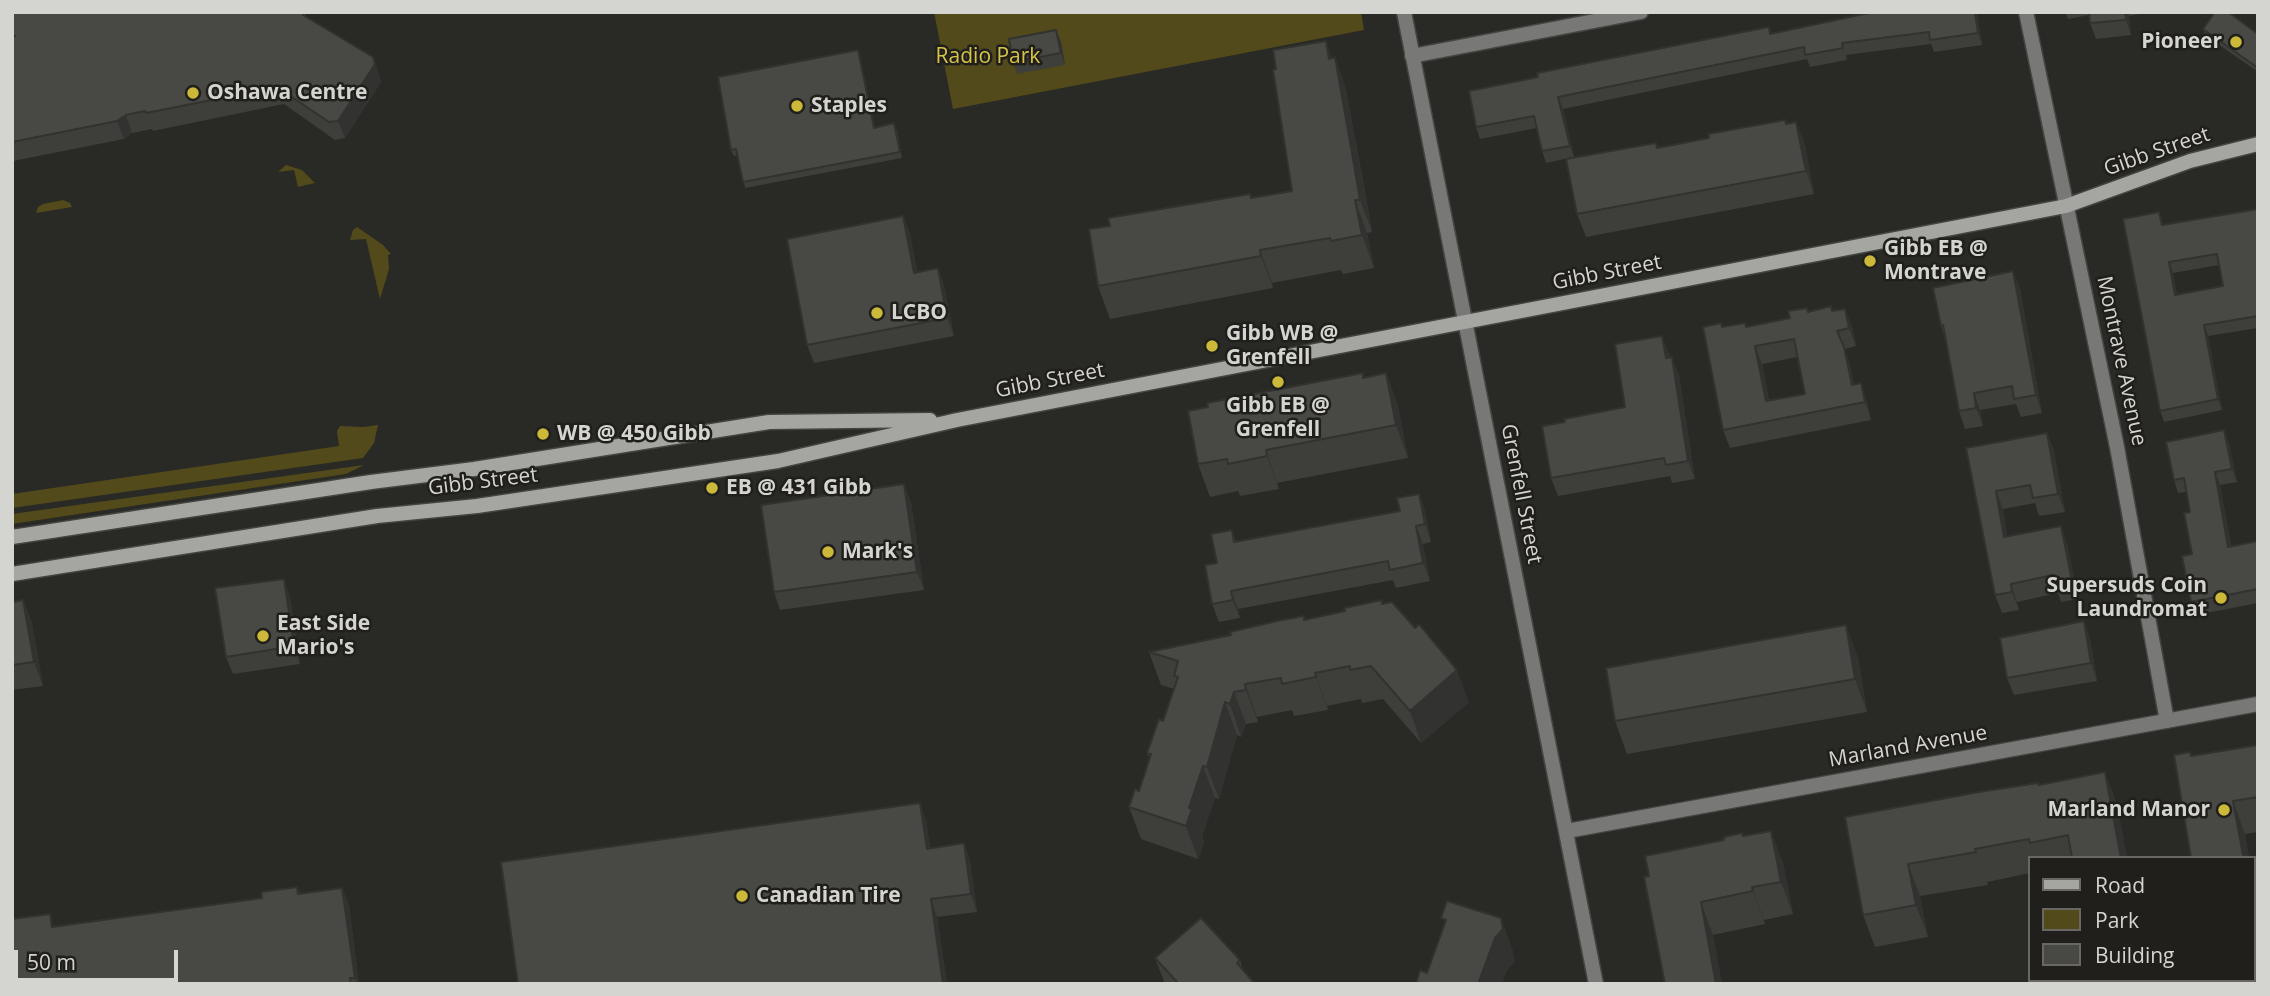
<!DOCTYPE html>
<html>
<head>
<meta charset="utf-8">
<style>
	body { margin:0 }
	#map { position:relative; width:2270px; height:996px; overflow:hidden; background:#292925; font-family:"Open Sans",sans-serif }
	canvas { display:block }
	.frame { position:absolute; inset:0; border:14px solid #d4d4d1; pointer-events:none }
	.legend { position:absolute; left:2028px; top:856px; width:228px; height:126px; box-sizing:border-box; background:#201f1c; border:2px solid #686764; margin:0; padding:9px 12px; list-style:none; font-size:21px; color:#d4d4d1 }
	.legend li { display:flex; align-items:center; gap:14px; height:35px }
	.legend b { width:35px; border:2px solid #686764 }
	.scale { position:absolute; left:14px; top:950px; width:164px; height:32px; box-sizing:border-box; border:4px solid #d4d4d1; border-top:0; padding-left:9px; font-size:21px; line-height:24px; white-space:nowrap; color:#d4d4d1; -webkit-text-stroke:5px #201f1c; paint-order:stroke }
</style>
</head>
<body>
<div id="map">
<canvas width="2270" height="996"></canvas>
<div class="frame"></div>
<ul class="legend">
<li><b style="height:9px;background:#a5a5a2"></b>Road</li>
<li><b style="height:19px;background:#524a1a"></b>Park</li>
<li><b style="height:19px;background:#484844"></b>Building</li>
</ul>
<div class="scale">50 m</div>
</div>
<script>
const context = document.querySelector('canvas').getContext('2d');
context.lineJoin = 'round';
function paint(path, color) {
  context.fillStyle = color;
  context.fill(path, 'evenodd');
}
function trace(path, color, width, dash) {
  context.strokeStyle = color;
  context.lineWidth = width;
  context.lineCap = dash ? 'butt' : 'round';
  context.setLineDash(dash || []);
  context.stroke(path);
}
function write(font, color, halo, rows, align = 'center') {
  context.font = font + ' "Open Sans",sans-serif';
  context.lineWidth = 5;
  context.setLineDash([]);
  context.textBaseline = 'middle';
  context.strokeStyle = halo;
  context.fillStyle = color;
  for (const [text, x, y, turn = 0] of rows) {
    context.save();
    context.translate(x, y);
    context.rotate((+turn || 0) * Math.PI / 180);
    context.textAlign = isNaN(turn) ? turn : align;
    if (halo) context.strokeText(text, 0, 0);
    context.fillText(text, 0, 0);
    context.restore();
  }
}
paint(new Path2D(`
	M934,12h427l3,18 -411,79z
	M286,165l16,5 13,13 -17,4 -4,-17 -16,2z
	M63,200l7,3 2,4 -36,6 2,-6 5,-3z
	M357,227l26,18 8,9 -3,1 1,14 -9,30 -14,-60 -16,1 3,-10z
	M378,425l-4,18 -11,15 -351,50v-14l327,-48 -2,-15 3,-5 23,1z
	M364,465l-18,9 -334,50v-10z`), '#524a1a');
const minor = new Path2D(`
	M1404,12l192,972
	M2026,12l91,435 50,274
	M1412,56l229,-44
	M1567,831l691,-127`);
const secondary = new Path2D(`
	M12,537l359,-55 103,-13 295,-47 161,-2
	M12,574l365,-58 100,-10 301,-45 179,-41 1109,-214 124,-45 68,-17`);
trace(minor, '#444441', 17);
trace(secondary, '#444441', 17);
trace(minor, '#787876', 14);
trace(secondary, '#a5a5a2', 14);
paint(new Path2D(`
	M12,12h292l2,4 67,41 8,25 -36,56 -10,2 -51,-36 -131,27 -1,-2 -20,4 -8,6 -111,22z
	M1977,12l5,33 -48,7 -3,-8 -85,11 1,5 -37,7 -3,-8 -244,50 11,48 -28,6 -4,-12 -5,-23 -57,11 -4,-12 62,-50 231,-50 2,6z
	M2065,12h85l-21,4 2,19 -35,4 -6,-16 -1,-8 -21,4z
	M2203,29l55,5v38l-53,-37z
	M1056,30l5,12 4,23 -48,9 -4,-12z
	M860,57l15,71 22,2 5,28 -157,30 -7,-33 -4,1 -3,-6z
	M1335,57l11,33 18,96 8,46 -5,1 7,35 -31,6 -2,-4 -69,13 1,5 -163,31 -12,-33 154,-88 40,-7 -16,-122z
	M1796,122l9,23 9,49 -228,43 -9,-23 79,-71 2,5z
	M2258,209v119l-50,8 14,74 -58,12 -4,-11 3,-186zM2219,265l4,21 -46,9 -4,-22z
	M903,216l7,18 7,38 21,-4 6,18 10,50 -140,27 -7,-18z
	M2013,271l7,18 22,124 -21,4 -5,-13 -36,6 3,16 -18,3 -6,-18 -13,-69 -5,-16z
	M1807,308l2,4 24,-1 19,15 4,20 -11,3 5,16 4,19 13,17 4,19 -141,28 -7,-18v-103h24l43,-9zM1797,357l8,37 -36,6 -7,-36z
	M1669,353l1,5 9,17 16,104 -23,4 -2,-7 -112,20 -7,-18 14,-56 60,-15z
	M1386,373l12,33 10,52 -131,25 2,6 -39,7 -2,-5 -28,6 -12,-33 166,-87z
	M2047,433l7,18 11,61 -26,4 -4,-13 -32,6 4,28 60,7 11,55 -17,3 -3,-9 -41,9 2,8 -17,3 -7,-18 -29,-147z
	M2229,443l8,39 -17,3 11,61 27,-5v62l-62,12 -5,-13 1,-48 -2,-42 -4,-20 -8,1 -4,-13z
	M1419,494l6,18 6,30 -8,2 7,37 -34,7 -3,-8 -155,29 2,9 -21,4 -7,-18 20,-74 4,12 164,-31z
	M911,502l13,88 -144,20 -6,-18z
	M290,597l10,67 -67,10 -7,-17z
	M23,600l9,23 11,63 -31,4v-88z
	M1383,604l86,98 -48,41 -38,-44 -21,4 -1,-4 -34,7 1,4 -34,6 -2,-6 -35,7 1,5 -12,2 -5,13 -4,-2 -18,64 -4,-1 -13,38 2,6 -6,17 -57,-20 -12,-32 10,-16 11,-32 -3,-6 16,-32 11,-32 -13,-4 -12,-33z
	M2084,621l6,18 7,42 -83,14 -7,-17z
	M1858,657l9,55 -240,42 -12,-33z
	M2258,745v87l-13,2 4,24h-58l-1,-106 2,4z
	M2105,772l12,33 10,53h-97v15l-43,9 1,3 -68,11 8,41 -53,10 -12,-32 -18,-98 194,-32z
	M926,820l4,28 34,-5 6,18 7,51 -40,5 10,67h-429z
	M1743,836l40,27 10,51 -29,6 1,4 -52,11 9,49h-57l-16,-108z
	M2254,873l4,10v28h-4z
	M297,887l3,6 42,-5 7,17 10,79h-347l43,-58 207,-28z
	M1155,958l85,2 3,10 12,14h-90z`), '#3e3e3a');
paint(new Path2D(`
	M1975,12h2l5,33 -4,-12z
	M2125,12h3l1,4 2,19 -5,-15z
	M1056,30l5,12 4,23 -4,-12z
	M1326,41l11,30 -2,-14 11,33 26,142 -12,-32 -31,-141z
	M858,50l2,7 16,77 -2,-6z
	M373,57l8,25 -36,56 -7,-17z
	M1558,97l5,12 11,48 -4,-11z
	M126,115l6,18 -8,6 -7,-18z
	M1796,122l9,23 9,49 -8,-23z
	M1355,200l12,33 7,35 -12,-33z
	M903,216l7,18 11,57 -7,-18z
	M1260,250l12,33 1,5 -12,-32z
	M2169,262l4,11 6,33 -4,-11z
	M938,268l6,18 10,50 -7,-18z
	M2013,271l7,18 22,124 -6,-18z
	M1845,309l7,17 4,20 -7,-18z
	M2204,325l4,11 14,74 -4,-11z
	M1662,336l7,17 4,23 -7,-18z
	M1755,346l7,18 10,55 -6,-18z
	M1844,347l6,18 8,38 -6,-18z
	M1672,357l7,18 16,104 -7,-18z
	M1386,373l12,33 10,52 -12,-33z
	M1861,383l6,18 4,19 -6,-18z
	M1974,393l6,17 3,16 -7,-18z
	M2224,430l5,13 8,39 -5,-13z
	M2047,433l7,18 11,61 -7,-18z
	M1266,450l13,39 -12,-33z
	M2215,472l5,13 13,75 -5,-13z
	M904,484l7,18 13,88 -7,-18z
	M1996,491l7,18 7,46 -6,-18z
	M1419,494l6,18 6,30 -6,-18z
	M1416,526l7,18 7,37 -7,-18z
	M2061,526l6,18 11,55 -6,-18z
	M284,579l6,18 10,67 -6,-18z
	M2011,584l6,18 2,8 -7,-18z
	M1231,591l7,18 2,9 -7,-18z
	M23,600l9,23 11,63 -9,-24z
	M2084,621l6,18 7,42 -6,-18z
	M1846,625l12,32 9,55 -12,-33z
	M1457,670l12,32 -48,41 -11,-32z
	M1315,673l12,33 1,4 -12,-33z
	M1245,684l12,33 1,5 -12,-32z
	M1234,692l12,32 -5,13 -11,-33z
	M1225,702l12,33 -18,64 -12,-32z
	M1203,766l12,32 -13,38 2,6 -6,17 -12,-33 3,-18z
	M2105,772l12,33 10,53h-6z
	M2233,801l12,33 4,24h-5l-1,-3z
	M920,803l6,17 7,47 -6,-18z
	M1771,831l12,32 10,51 -12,-32z
	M964,843l6,18 7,51 -6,-18z
	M1908,864l12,32 8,41 -12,-32z
	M2254,873l4,10v12l-4,-10z
	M1752,887l12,33 1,4 -12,-33z
	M342,888l7,17 10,79h-2l-2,-6z
	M931,899l6,18 10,67h-4z
	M1701,902l12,33 9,49h-6z
	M1501,918l12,33 2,11 -8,9 -5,13h-24z`), '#323230');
const building = new Path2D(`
	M12,12h291v3l70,42 2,7 -37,57 -9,1 -52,-35 -131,26 -1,-2 -19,4 -9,6 -105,21v-105l3,-1 -3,-1z
	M1878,12h97l3,21 -48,7 -1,-8 -87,11 1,5 -38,7 -1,-8 -246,50 12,49 -28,5 -8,-35 -58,11 -7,-36 69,-14 -1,-4 196,-39 36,-7 1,7 94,-20z
	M2089,12h36l1,8 -36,3z
	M2215,12h13l30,22v34l-55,-39z
	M1056,30l5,23 -48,9 -4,-23z
	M1326,41l3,18 6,-2 17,96 8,47h-5l7,35 -31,6 -1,-3 -70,12 1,6 -163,30 -9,-57 21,-3 -2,-8 142,-24 1,4 41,-7 -19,-121 3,-1 -3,-19z
	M858,50l16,78 20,-5 6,29 -157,30 -7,-33 -5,1 -13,-73z
	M1785,120l1,4 10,-2 10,49 -229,43 -11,-55 90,-16 1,5 52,-10 -1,-4z
	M2258,209v107l-54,9 14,74 -58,12 -37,-192 36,-7 3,13zM2217,254l6,32 -48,9 -6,-33z
	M903,216l11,57 24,-5 9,50 -140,27 -20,-106z
	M2013,271l23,124 -22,4 -2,-13 -38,7 2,15 -17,3 -16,-86 -2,1 -8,-38z
	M1831,306l1,5 13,-2 4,19 -12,3 7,16 8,38 9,-2 4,19 -142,28 -20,-103 18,-4 1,4 23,-4 1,4 44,-9 -2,-7 19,-3 1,4zM1794,339l11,55 -39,7 -11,-55z
	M1662,336l4,22 6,-1 16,104 -22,4 -2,-7 -113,20 -9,-52 23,-4 -1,-3 61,-12 -10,-63z
	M1363,373v5l23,-5 10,52 -130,25 1,6 -39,8 -1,-5 -29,5 -10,-53 20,-4 -1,-4z
	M2224,430l8,39 -17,3 13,75 30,-6v48l-67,13 -9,-46 10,-2 -8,-41 6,-1 -6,-34 -10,2 -8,-38z
	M2047,433l11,61 -25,4 -3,-13 -34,6 8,46 57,-11 11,55 -17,3 -2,-9 -42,9 1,8 -17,3 -29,-147z
	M904,484l13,88 -143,20 -13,-87z
	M1419,494l6,30 -9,2 7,37 -33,7 -2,-9 -157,30 2,9 -21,4 -7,-39 12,-2 -6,-29 21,-4 2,12 166,-31 -3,-13z
	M284,579l10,67 -68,11 -11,-69z
	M23,600l11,62 -22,3v-63z
	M1382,600v4l10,-2 23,26 4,-4 38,46 -47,41 -39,-45 -21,4v-4l-35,7 1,4 -34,7 -1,-6 -36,6 1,6 -12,2 -4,12 -5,-2 -18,65 -4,-1 -14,42 3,1 -6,17 -57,-19 6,-18 4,2 12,-37 -4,-1 12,-34 4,2 15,-44 -4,-1 4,-15 -29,-9 82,-17 -1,-3 47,-11 27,-5v4l41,-9 -1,-3z
	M2084,621l7,42 -84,15 -7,-40z
	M1846,625l9,54 -240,42 -9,-53z
	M2258,745v52l-25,4 10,54 4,-1 1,4h-57l-17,-103 16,-3 1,4z
	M2105,772l16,86h-49l-4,-23 -38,8 -1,-4 -54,10 1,3 -68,12 8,41 -53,10 -18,-98 134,-25 59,-9 1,2z
	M920,803l7,46 37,-6 7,51 -40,5 12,85h-425l-17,-122z
	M1771,831l10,51 -29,5 1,4 -52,11 15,82h-51l-21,-107 5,-1 -4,-20 79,-16v-3l18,-4 1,3z
	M297,887l1,7 44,-6 13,90h-5l1,6h-339v-47h1l-1,-18 38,-5 2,13 210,-29 -1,-6z
	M1447,901l54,17 2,11 -8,9 -17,46h-62l4,-14 7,3 19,-53 -5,-2z
	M1201,918l39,42 -3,3 18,21h-76l-24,-26z`);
paint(building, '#484844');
trace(building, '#323230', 2);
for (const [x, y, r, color] of [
	[2236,42,7,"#ccb939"],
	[193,93,7,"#ccb939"],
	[797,106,7,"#ccb939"],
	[1870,261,7,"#ccb939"],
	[877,313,7,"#ccb939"],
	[1212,346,7,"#ccb939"],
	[1278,382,7,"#ccb939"],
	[543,434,7,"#ccb939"],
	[712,488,7,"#ccb939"],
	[828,552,7,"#ccb939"],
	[2221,598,7,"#ccb939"],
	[263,636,7,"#ccb939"],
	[2224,810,7,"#ccb939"],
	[742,896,7,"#ccb939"]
]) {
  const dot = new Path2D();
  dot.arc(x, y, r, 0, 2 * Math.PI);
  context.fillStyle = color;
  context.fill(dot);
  trace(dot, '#201f1c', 2.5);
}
write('bold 21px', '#d4d4d1', '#201f1c', [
	["Pioneer",2222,42,"right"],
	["Oshawa Centre",207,93],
	["Staples",811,106],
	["Gibb EB @",1884,249],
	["Montrave",1884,273],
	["LCBO",891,313],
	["Gibb WB @",1226,334],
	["Grenfell",1226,358],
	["Gibb EB @",1278,406,"center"],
	["Grenfell",1278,430,"center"],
	["WB @ 450 Gibb",557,434],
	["EB @ 431 Gibb",726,488],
	["Mark's",842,552],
	["Supersuds Coin",2207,586,"right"],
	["Laundromat",2207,610,"right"],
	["East Side",277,624],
	["Mario's",277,648],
	["Marland Manor",2210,810,"right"],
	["Canadian Tire",756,896]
], 'left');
write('21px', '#d5c349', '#201f1c', [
	["Radio Park",988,57]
]);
write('21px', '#d4d4d1', '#201f1c', [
	["Gibb Street",2157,152,-19],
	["Gibb Street",1607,273,-11],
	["Montrave Avenue",2121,361,78],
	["Gibb Street",1050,381,-11],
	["Gibb Street",483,482,-7],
	["Grenfell Street",1521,494,79],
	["Marland Avenue",1908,747,-10]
]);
</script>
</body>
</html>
